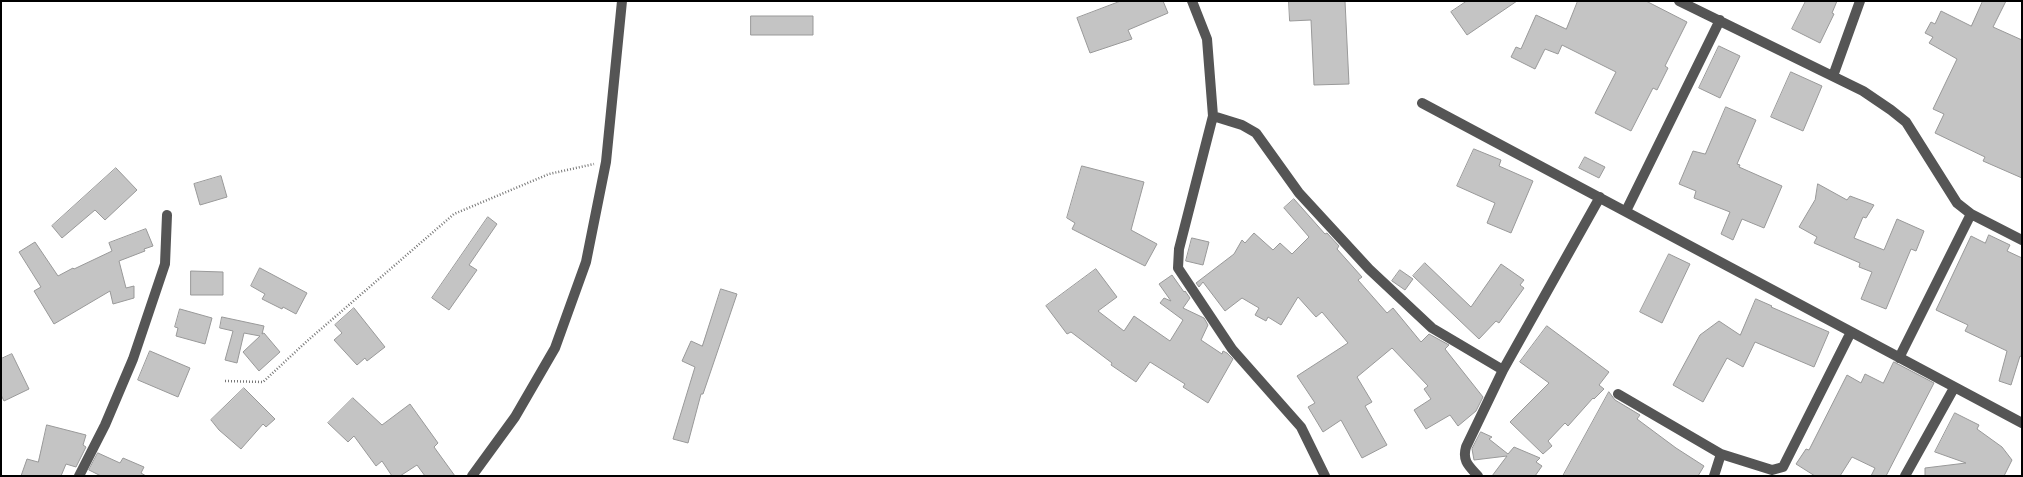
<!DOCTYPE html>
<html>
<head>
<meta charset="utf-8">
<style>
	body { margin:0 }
	#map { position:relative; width:2023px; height:477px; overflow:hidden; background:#fff; font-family:"Archivo Narrow",sans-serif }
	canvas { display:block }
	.frame { position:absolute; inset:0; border:2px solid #000; pointer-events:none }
</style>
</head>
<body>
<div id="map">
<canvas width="2023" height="477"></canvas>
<div class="frame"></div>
</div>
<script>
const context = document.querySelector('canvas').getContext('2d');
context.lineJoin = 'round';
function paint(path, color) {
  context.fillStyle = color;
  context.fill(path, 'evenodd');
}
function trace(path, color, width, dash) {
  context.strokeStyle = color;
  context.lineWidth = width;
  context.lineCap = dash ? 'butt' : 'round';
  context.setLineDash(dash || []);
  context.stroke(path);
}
const building = new Path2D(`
	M1121,1h42l5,12 -40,17 4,9 -42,14 -13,-35z
	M1289,1h56l4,83 -35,1 -3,-65 -21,1z
	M1467,1h50l-50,34 -16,-23z
	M1578,1h68l41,21 -22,44 3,2 -11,22 -4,-2 -22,43 -36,-18 21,-41 -54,-27 -4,9 -13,-5 -10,20 -24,-12 5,-10 5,2 15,-34 30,14z
	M1806,1h31l-5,12 2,1 -14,29 -28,-14z
	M1983,1h23l-13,26 29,13v138l-39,-17 2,-4 -50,-24 9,-19 -11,-5 24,-50 -28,-16 4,-6 -8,-4 6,-11 4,2 6,-13 30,15z
	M751,16h62v19h-62z
	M1719,46l21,10 -20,42 -21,-10z
	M1791,72l31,14 -19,45 -32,-14z
	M1726,107l30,13 -19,44 3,1 -1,2 43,19 -18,42 -22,-9 -9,21 -12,-6 9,-22 -36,-14 2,-7 -17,-7 14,-33 12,3z
	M1474,149l27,11 -2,6 34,15 -22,52 -24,-10 8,-20 -38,-17z
	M1585,157l20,10 -6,11 -20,-10z
	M1082,166l62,16 -13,48 26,14 -12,22 -73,-37 3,-6 -8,-5z
	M116,168l21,22 -32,30 -10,-10 -33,28 -10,-12z
	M221,176l6,21 -27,8 -6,-21z
	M1818,184l29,16 3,-4 24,9 -8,13 -3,-1 -9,21 30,12 13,-31 27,12 -8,20 -5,-2 -25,60 -25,-10 11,-27 -13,-5 1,-4 -46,-20 3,-6 -18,-10 16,-27z
	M1294,199l31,35 2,-1 12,13 -2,3 25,28 -4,3 29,33 6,-5 28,34 8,-8 20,11 -4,4 38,48 -7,14 -18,15 -8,-11 -24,14 -12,-19 17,-11 -7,-10 4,-3 -36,-38 -35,29 15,25 -7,4 22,39 -25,13 -21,-38 -18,12 -15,-25 7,-4 -18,-27 51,-33 -26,-31 -6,5 -18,-20 -17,28 -13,-8 -2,4 -11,-6 4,-7 -17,-10 -17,13 -22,-29 -4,5 -3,-4 38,-29 8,-14 3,3 9,-10 19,17 7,-7 12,11 17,-17 -25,-29z
	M488,217l9,7 -28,41 8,5 -28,40 -17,-12z
	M146,229l7,17 -9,3 1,2 -26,10 7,27 8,-2v12l-21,6 -3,-13 -56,33 -20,-33 7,-4 -22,-35 16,-10 23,34 15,-8 1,1 38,-18 -3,-8z
	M1989,235l21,10 -3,6 15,7v99l-2,-1 -9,29 -12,-4 8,-30 -42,-20 3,-6 -32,-15 35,-74 14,7z
	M1192,238l17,4 -6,23 -17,-4z
	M1669,254l21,10 -28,59 -22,-11z
	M1425,263l46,44 30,-43 23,16 -4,5 4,3 -25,35 -3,-2 -17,18 -66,-63z
	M260,268l47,25 -11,21 -13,-7 -1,2 -20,-10 3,-5 -14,-8z
	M1096,269l21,28 -19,14 26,20 10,-15 36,25 13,-21 -23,-17 4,-5 7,3 -12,-17 13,-9 12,17 1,-1 5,7 -7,10 21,10 4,7 -7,15 21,14 1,-3 4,2 6,6 -25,44 -25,-16 2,-3 -35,-22 -14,20 -25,-17 1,-2 -41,-31 -4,2 -21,-28z
	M1400,270l13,9 -8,11 -13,-9z
	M191,271l32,1v23h-32z
	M721,289l16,5 -34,100h-2l-13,49 -15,-4 22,-72 -13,-6 9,-20 11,5z
	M1756,299l16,7 -1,1 58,25 -15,35 -59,-25 -12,25 -16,-9 -24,44 -30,-17 27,-50 19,-14 21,14z
	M354,308l31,39 -18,14 -2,-3 -8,7 -23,-25 8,-7 -7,-8z
	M180,309l32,9 -7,26 -29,-8 2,-8 -3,-1z
	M222,317l42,9 -2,8 2,-1 16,19 -21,19 -16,-19 17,-16 -16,-3 -7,30 -12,-3 8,-29 -13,-3z
	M1547,326l62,46 -10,13 5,4 -10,10 -1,-1 -25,28 -3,-3 -17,18 4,5 -9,8 -33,-32 39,-39 -29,-21z
	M150,351l40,17 -12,29 -40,-17z
	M12,354l17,35 -25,12 -3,-6v-36z
	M1894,362l40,21 -48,93h-15l4,-8 -23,-11 -12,19h-25l-19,-12 10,-15 3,1 38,-75 14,8 4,-9 18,9z
	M244,388l31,31 -9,8 -3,-3 -22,25 -22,-19 -8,-10z
	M1609,392l6,8 25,15 -3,4 39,29 28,18 -6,10h-135z
	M353,398l29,27 28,-21 28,39 -4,4 21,29h-30l-8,-11 -17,11h-8l-10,-15 -6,5 -22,-30 -6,6 -20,-19z
	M1955,413l24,12 -2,4 25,18 10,13 -8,16h-79v-8l41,-5 -31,-11z
	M47,425l39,10 -3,10 3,2 -10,20 -10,-3 -5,12h-40l6,-17 11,3z
	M1481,432l11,5 -3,2 19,15 6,-7 26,11 -4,4 6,4 -7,10h-43l15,-20 -33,4 -2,-11z
	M98,453l22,10 3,-5 21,9 -3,6 5,3h-45l-12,-6z`);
paint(building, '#c4c4c4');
trace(building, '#999', 1);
trace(new Path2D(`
	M225,381l38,1 43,-40 148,-128 95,-40 45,-10`), '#777', 2.5, [1, 2]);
trace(new Path2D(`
	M1192,1l15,38 6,77 -34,133 -1,19 54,81 69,78 24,49
	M1679,1l184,90 28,19 15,12 51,81 14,11 51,26
	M1833,76l27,-75
	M1422,103l600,320
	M1213,116l29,9 14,8 43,60 70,76 63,59 71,42
	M1626,211l94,-191
	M1899,358l72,-144
	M1618,394l103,60 51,16 11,-3 68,-135
	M79,476l26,-51 28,-66 32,-95 2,-49
	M472,476l43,-59 40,-69 31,-86 20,-100 16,-161
	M1478,476c-9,-10 -16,-15 -12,-29l37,-77 97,-173
	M1714,476l7,-22
	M1905,476l49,-88`), '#555', 10);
</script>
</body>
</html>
